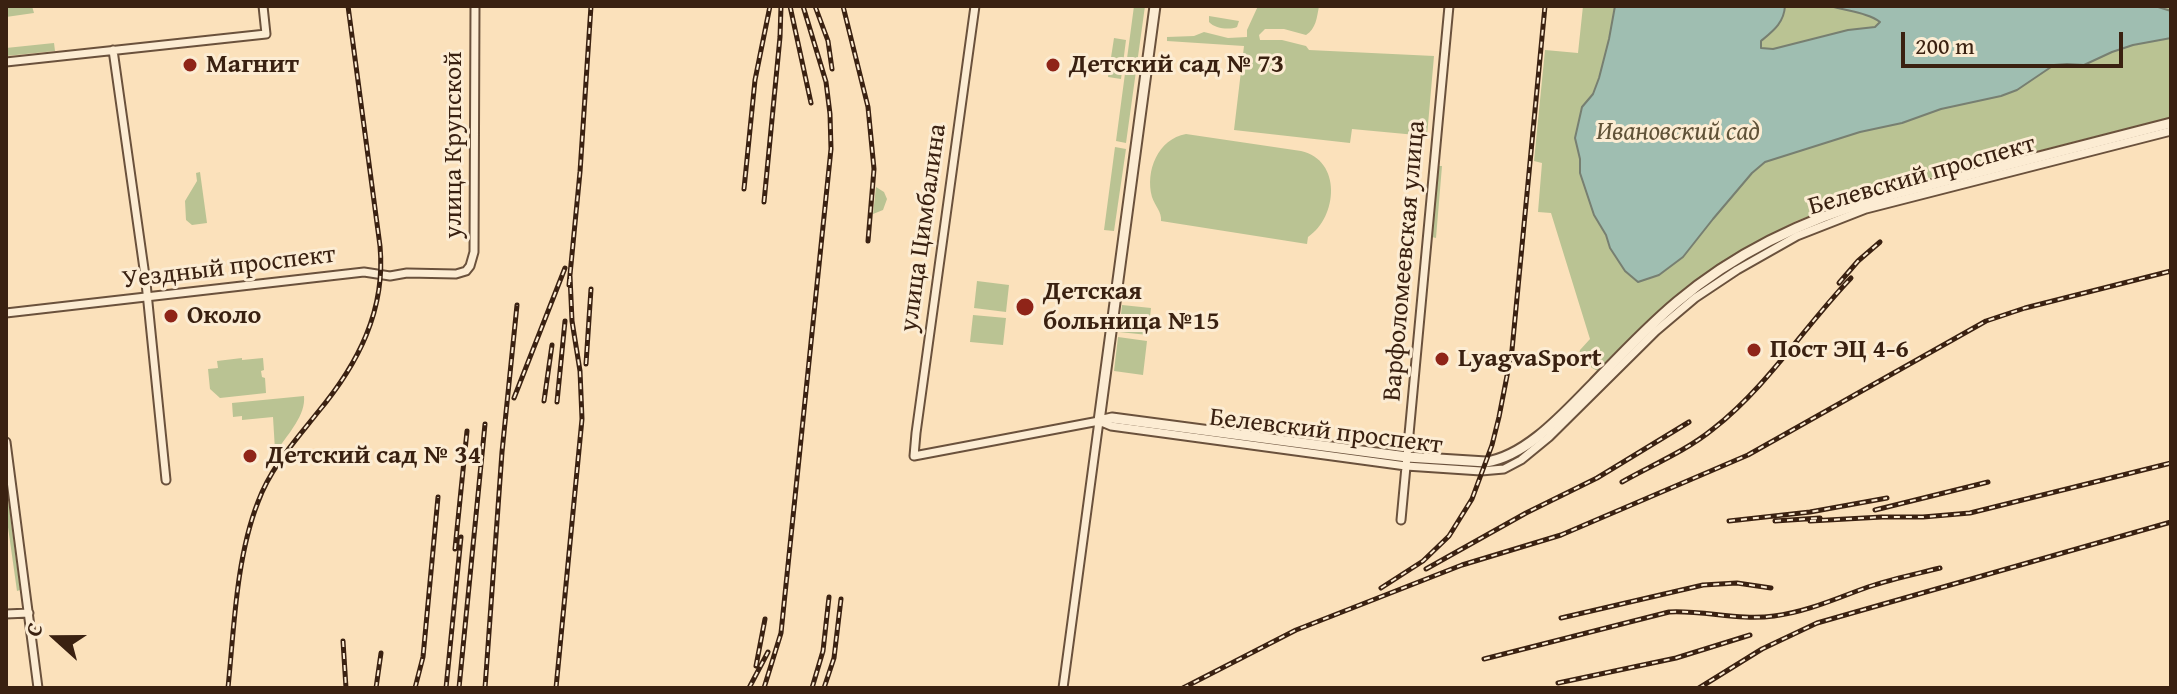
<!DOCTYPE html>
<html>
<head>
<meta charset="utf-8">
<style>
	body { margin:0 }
	#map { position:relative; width:2177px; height:694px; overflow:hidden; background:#fbe1bb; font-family:"Gentium Book Plus",serif }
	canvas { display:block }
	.frame { position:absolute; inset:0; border:8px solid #3a2111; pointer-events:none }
	.north { position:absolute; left:16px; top:598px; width:80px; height:80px; -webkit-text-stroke:6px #fcecd3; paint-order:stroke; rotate:291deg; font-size:22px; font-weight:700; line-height:32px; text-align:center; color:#3a2111 }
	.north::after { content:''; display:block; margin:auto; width:28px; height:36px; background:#3a2111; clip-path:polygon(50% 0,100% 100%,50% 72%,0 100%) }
	.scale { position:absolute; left:1901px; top:32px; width:222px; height:36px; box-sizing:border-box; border:4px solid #3a2111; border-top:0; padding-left:10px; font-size:24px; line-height:28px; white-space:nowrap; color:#3a2111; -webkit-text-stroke:6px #fcecd3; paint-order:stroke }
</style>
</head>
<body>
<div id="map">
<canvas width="2177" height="694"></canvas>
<div class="frame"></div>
<div class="north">С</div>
<div class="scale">200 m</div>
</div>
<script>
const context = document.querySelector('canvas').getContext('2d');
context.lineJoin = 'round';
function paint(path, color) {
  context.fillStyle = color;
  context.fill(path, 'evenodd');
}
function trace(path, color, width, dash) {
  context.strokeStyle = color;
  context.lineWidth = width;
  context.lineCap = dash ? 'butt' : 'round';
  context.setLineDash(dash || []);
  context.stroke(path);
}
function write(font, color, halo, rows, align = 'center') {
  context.font = font + ' "Gentium Book Plus",serif';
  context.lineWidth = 6;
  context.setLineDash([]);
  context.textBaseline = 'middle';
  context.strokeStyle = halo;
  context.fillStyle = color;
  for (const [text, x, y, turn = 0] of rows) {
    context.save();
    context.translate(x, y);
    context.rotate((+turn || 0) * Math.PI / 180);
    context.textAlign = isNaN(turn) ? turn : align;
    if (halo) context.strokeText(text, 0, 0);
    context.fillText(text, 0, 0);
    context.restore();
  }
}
paint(new Path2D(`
	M6,6h26l2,7 -28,4z
	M1134,6h11l-19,137 -10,-2z
	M1258,6h61c-2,11 -3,23 -13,29l-22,-6h-19l-6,6 1,5h22l24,6 3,4 125,6 -7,80 -75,-7 -2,14 -116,-13 10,-84 -77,-5v-4l27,-1 10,-4 24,6 19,-1v-7z
	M1583,6h588v111l-302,77 -73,27 -44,23 -53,34 -41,33 -60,60 -6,-3 -13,-13 1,-5 10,-11 -39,-126 -13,-1 4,-49 -8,-2 11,-111 33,3z
	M1209,16l30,5 -2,6c-7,3 -22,2 -28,-5z
	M1114,38l12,2 -5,39 -13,-2z
	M54,43l1,8 -49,5v-8z
	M1186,134l115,17c41,9 37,66 7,86l-1,7 -146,-23c1,-9 -6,-15 -9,-24 -7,-26 6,-58 34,-63z
	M1115,147l11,2 -12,82 -10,-1z
	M1438,166h4l-6,72 -4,-1z
	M200,172l7,51 -15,2 -6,-5 -1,-19 12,-20 -1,-8z
	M876,187l8,5 3,7 -4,11 -10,4z
	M977,281l32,4 -3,27 -32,-4z
	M1122,305l29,3 -3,27 -29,-3z
	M973,315l33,3 -3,27 -33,-3z
	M1118,337l29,4 -4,34 -29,-4z
	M242,358v2l21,-2 1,12 -3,1 1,6 3,1 1,15 -46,5 -10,-9 -2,-20 10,-1 -1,-7z
	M304,396c2,19 -16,38 -26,53l-3,1 -2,-33 -31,3v-4l-9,1 -1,-14z
	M6,484l14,106 -3,1 -11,-78z`), '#bac393');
const water = new Path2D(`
	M1615,6h170c-1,17 -12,25 -24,35v7l12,1 75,-19 27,-3 5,-5c-11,-9 -34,-11 -49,-16h324l16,5v27l-38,7 -21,7 -28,13 -17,-1 -13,1 -37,25 -16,6 -60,13 -39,14 -42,9 -95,30 -13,11 -39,46 -30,38 -24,18 -21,7 -13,-11 -15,-23 -4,-13 -12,-20 -14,-42v-14l-5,-21 7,-31 11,-13 6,-16 10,-39z`);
paint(water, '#9fbeb1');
trace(water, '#777f71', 2);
const minor = new Path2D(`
	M975,6l-59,427 -2,23 185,-35 12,5 295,40 75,5 23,-2 17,-9 28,-23 107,-106 39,-33 42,-28 60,-34 69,-27 305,-78
	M113,50l33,233 20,197
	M6,62l260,-28 -3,-28
	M6,313l358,-41 26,4 17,-3 49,1 10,-3 4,-5 4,-14 1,-246
	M6,442l32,246
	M1401,520l48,-514
	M6,614l23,-1
	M1063,688l36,-267`);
const tertiary = new Path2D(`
	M1155,6l-56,415 13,-3 295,39 79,5c41,-6 79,-50 107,-78 27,-28 54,-57 84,-82 59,-50 132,-84 206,-105l288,-74`);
trace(minor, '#6a513c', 11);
trace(tertiary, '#6a513c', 13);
trace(minor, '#fcecd3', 7);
trace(tertiary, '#fcecd3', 9);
const rail = new Path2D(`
	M790,6l21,97
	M815,6l13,35 4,28
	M843,6l25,101 6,62 -6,72
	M744,189l11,-109 15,-74
	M764,202l16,-165 1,-31
	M1839,283l19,-22 22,-19
	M569,285l11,-113 11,-166
	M586,364l5,-75
	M514,398l51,-130
	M544,401l8,-56
	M557,402l8,-81
	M1622,482c30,-17 64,-31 91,-53 54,-42 91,-102 138,-151
	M1875,510l113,-28
	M1729,521l81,-9 77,-14
	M1775,521l45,-3
	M1810,521l72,-4h41l47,-4 201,-50
	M455,549l12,-118
	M1426,569l100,-56 71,-35 92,-56
	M1381,588l42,-27 26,-25 23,-37 20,-54 7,-28 13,-67 33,-344
	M1561,618l142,-33 34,-2 34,5
	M343,641l3,47
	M1484,659l185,-47c35,-2 70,9 105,4 33,-4 63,-18 94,-29 24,-8 48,-13 72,-19
	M756,666l9,-47
	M1558,683l118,-25 74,-23
	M228,688c6,-59 8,-130 30,-186 13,-35 37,-61 60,-90 40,-48 68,-102 62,-166l-32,-240
	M376,688l5,-35
	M415,688l8,-31 15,-160
	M446,688l15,-151
	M459,688l26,-264
	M485,688l17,-236 15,-147
	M556,688l26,-269 -2,-48 -8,-50 -2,-45
	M749,688l19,-36
	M764,688l17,-55 50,-484 -1,-35 -4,-32 -23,-76
	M812,688l11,-37 6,-54
	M824,688l10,-30 7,-59
	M1183,688l113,-58 166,-65 99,-30 187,-80 238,-134 39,-13 146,-37
	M1699,688l63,-39 55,-26 354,-101`);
trace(rail, '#3a2111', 5);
trace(rail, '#fcecd3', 2, [6]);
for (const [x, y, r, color] of [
	[190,65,8,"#8f2418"],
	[1053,65,8,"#8f2418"],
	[1025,307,10,"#8f2418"],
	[171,316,8,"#8f2418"],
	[1754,350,8,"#8f2418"],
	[1442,359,8,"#8f2418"],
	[250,456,8,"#8f2418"]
]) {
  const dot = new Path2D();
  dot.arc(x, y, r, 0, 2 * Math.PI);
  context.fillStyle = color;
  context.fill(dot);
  trace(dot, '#fcecd3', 3);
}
write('bold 26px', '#3a2111', '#fcecd3', [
	["Магнит",206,65],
	["Детский сад № 73",1069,65],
	["Детская",1043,292],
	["больница №15",1043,322],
	["Около",187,316],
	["Пост ЭЦ 4-6",1770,350],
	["LyagvaSport",1458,359],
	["Детский сад № 34",266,456]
], 'left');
write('italic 26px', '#605238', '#fcecd3', [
	["Ивановский сад",1678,132]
]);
write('26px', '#3a2111', '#fcecd3', [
	["улица Крупской",454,145,-90],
	["Белевский проспект",1922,176,-16],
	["улица Цимбалина",924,228,-82],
	["Варфоломеевская улица",1405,261,-85],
	["Уездный проспект",229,268,-7],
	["Белевский проспект",1326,432,7]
]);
</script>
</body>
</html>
